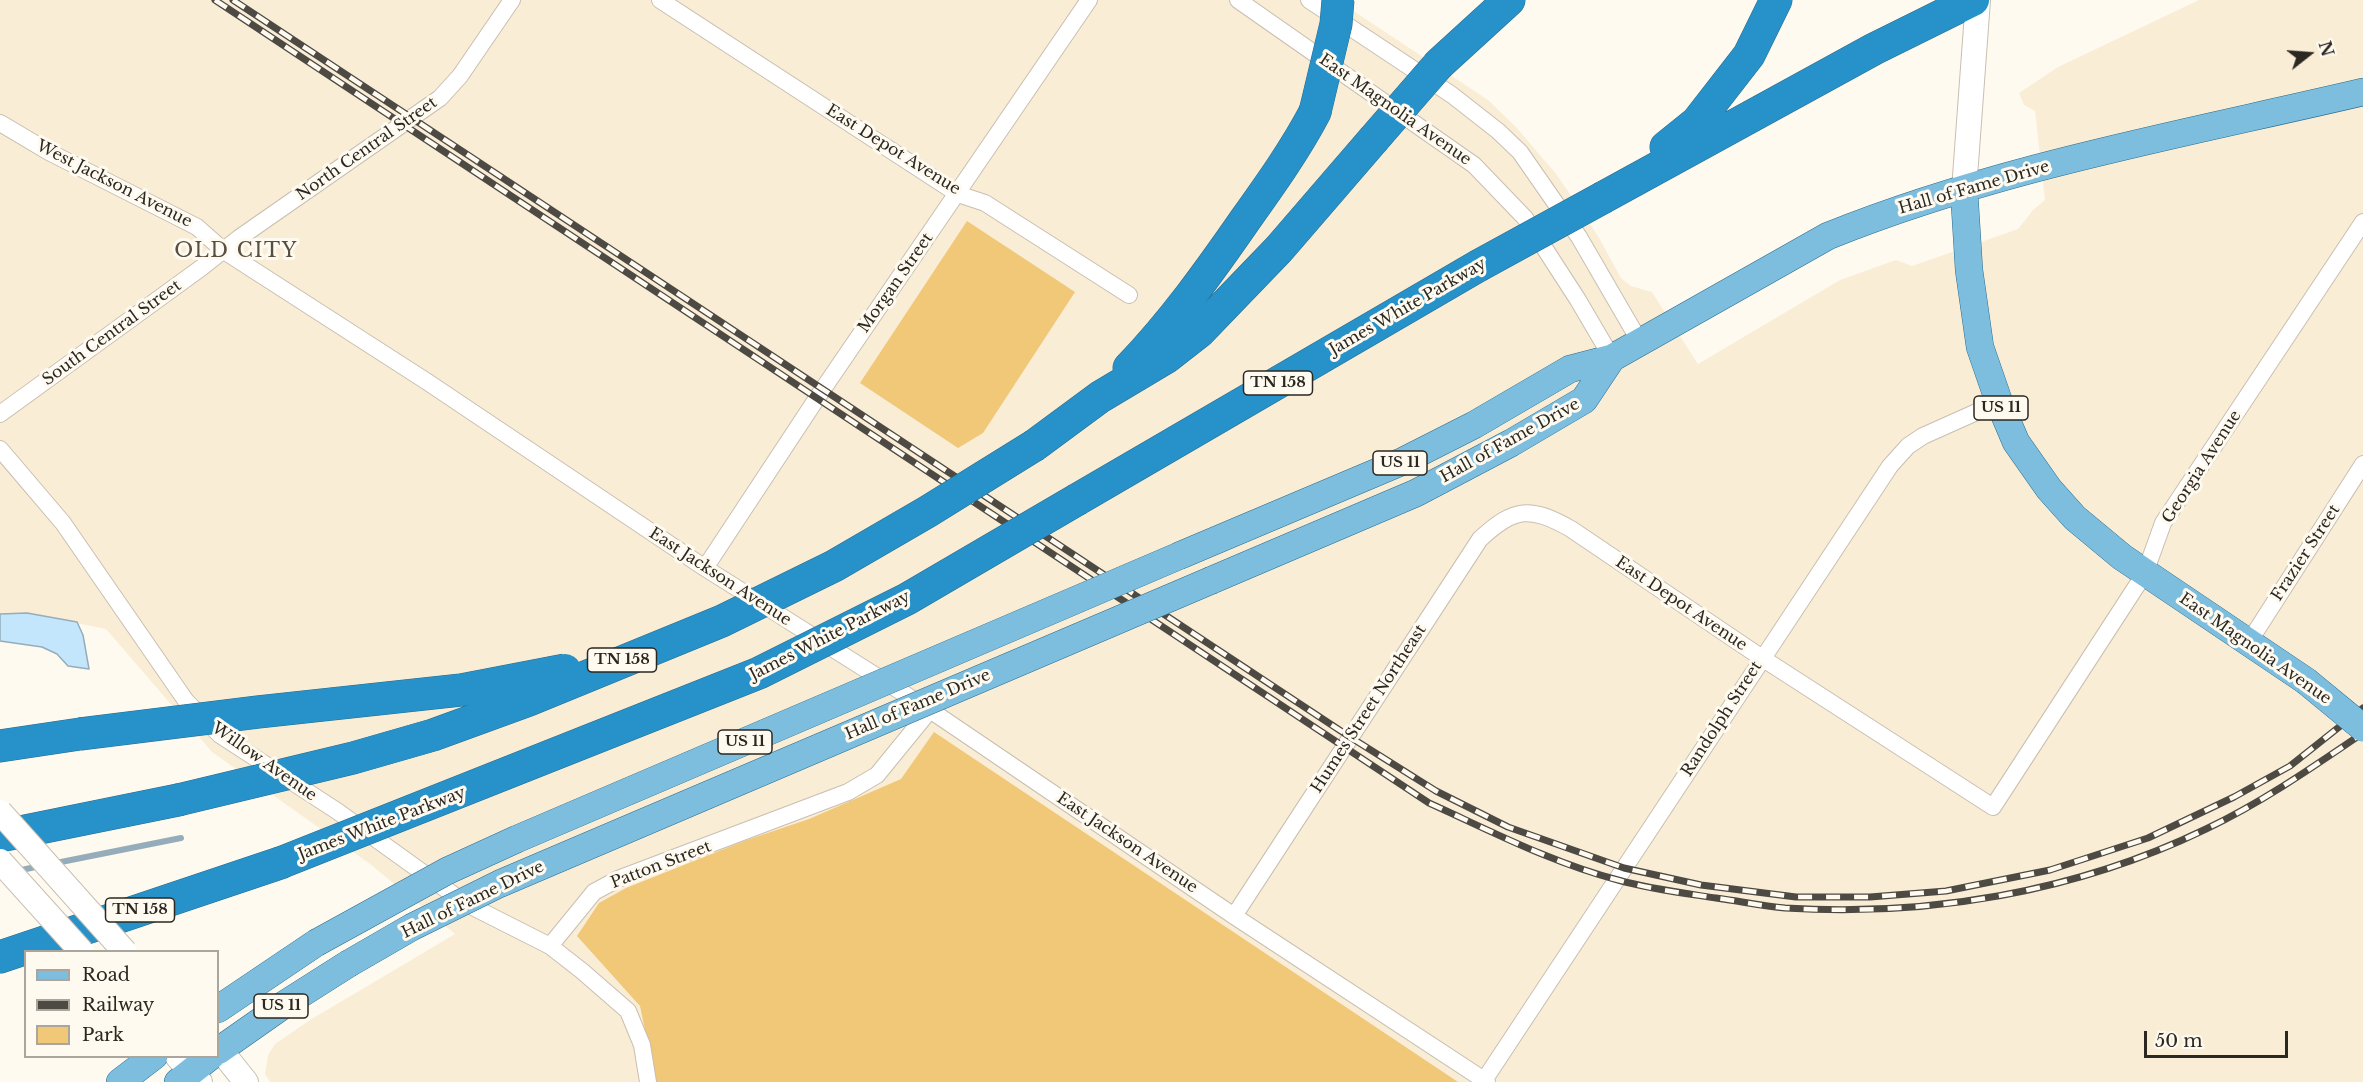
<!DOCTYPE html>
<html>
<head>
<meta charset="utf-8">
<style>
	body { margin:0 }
	#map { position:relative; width:2363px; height:1082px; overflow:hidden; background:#fffaf0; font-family:"Libre Baskerville",serif }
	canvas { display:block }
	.legend { position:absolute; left:24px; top:950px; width:195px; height:108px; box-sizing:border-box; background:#fffaf0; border:2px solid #aaa69e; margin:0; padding:8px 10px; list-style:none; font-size:18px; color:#2b2822 }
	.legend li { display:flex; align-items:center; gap:12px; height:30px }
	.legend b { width:30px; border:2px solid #aaa69e }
	.north { position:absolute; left:2279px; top:24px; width:60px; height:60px; -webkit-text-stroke:4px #fffaf0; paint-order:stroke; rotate:73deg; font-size:16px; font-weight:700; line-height:24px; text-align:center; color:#2b2822 }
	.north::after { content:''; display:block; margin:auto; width:21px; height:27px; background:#2b2822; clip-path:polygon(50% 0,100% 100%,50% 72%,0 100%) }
	.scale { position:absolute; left:2144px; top:1031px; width:144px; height:27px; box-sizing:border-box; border:3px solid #2b2822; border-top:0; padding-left:8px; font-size:18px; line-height:21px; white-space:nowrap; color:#2b2822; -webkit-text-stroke:4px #fffaf0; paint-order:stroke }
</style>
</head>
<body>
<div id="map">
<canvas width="2363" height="1082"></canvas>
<ul class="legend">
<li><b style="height:8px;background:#7dbedf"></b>Road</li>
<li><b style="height:8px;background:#4d4943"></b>Railway</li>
<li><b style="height:16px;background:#f1c778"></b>Park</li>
</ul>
<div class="north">N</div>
<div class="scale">50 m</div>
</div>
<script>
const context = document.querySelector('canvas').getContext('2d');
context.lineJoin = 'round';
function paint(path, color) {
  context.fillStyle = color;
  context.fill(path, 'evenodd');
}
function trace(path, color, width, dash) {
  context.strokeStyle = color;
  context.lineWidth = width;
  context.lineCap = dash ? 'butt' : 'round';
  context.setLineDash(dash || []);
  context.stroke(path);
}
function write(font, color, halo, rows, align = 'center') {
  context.font = font + ' "Libre Baskerville",serif';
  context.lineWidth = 6;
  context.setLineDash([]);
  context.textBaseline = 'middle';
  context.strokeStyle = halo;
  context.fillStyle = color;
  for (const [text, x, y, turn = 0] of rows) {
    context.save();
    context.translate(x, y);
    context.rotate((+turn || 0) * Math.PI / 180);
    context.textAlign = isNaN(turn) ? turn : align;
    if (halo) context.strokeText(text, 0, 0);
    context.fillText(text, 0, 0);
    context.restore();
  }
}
paint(new Path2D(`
	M0,0h1337l151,100 28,27 41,48 41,61 23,42 10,8 21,6 46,72 142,-84 56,-20 16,6 106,-37 15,-19 12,-10 -10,-89 -11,-6 -5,-12 39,-26 141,-67h164v1082h-2093l-5,-8 3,-19 7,-11 35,-24 145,-86 -85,-70 -158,-112 -106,-123 -79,-16 -27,1z`), '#faedd6');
paint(new Path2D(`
	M967,221l108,71 -92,141 -25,15 -98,-65z
	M934,732l524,350h-802l-16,-76 -63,-70 22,-33 27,-15 118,-47 65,-22 92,-40z`), '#f1c778');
const water = new Path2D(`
	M27,613l50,9 6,13 6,34 -21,-3 -11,-12 -15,-7 -42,-6v-27z`);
paint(water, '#c3e6fd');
trace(water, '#95adbb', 1.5);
trace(new Path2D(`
	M56,863l125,-25
	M17,871l23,-5`), '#95adbb', 6);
const street = new Path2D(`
	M660,0l298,194 27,9 144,92
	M1238,0l236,165 51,53 53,82 34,58
	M1309,0l143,95 46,36 22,21 59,85 61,105
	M0,123l49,29 148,75 27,24 202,130 279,187 225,142 304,206 253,166
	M0,414l201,-146 38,-30 201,-140 20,-22 52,-76
	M0,449l63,74 123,178 34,34 117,76 128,92 85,43 32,25 46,40 14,34 6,37
	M705,568l118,-179 266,-389
	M2249,642l114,-178
	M1234,916l246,-377c35,-32 50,-33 91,-10l191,129 231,149 152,-234 18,-50 200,-301
	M550,946l44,-54 24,-13 230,-87 29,-17 53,-65
	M1483,1082l407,-616 18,-20 15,-10 76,-34`);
const secondary = new Path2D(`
	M1964,190l14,-190
	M218,1047l28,35
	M177,1056l23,26`);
const primary = new Path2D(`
	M1964,190l5,80 11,77 19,55 17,40 33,47 26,29 47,39 184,124
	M1181,555l220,-93 73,-37 96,-56 42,-11 216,-122c171,-69 356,-102 535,-144
	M1212,580l204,-87 95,-50 73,-43 28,-42
	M218,1009l98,-66
	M218,1051l67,-47 63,-40
	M120,1082l34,-26
	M178,1082l33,-26`);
const highway = new Path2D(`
	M1439,64l70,-64
	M1666,147l31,-25 52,-67 27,-55
	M1604,197l270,-148 99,-49
	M1129,368c44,-46 80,-96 116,-148 25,-35 50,-70 70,-108
	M1035,445l65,-48 67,-40 32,-25 80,-83 94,-109
	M1078,499l400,-233
	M0,746l80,-12
	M0,836l178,-36
	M0,957l280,-94`);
trace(street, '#c8bfb0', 18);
trace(secondary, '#c8bfb0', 26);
trace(primary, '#286d8f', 28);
trace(highway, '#286d8f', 33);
trace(street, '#fff', 16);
trace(secondary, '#fff', 24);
trace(primary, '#7dbedf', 27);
trace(highway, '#2792c9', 32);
const rail = new Path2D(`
	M215,0l1214,803c62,28 123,60 189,77 32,9 65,13 98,18 23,3 46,8 69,10 144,9 291,-16 421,-79 55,-26 107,-62 157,-96
	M233,0l1117,737 86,54 72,36 116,41 77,17 95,12h74l76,-6 104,-21 98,-32 86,-41 56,-31 73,-58`);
trace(rail, '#4d4943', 7);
trace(rail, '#fffaf0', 4.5, [14]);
const secondaryBridge = new Path2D(`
	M0,812l125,140
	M0,861l82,91`);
const primaryBridge = new Path2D(`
	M2306,681l57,47
	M316,943l131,-72 70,-32 664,-284
	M348,964l64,-37 87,-43 713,-304`);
const highwayBridge = new Path2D(`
	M1315,112l21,-88 2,-24
	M1373,140l66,-76
	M1478,266l126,-69
	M80,734l178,-22 203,-22 104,-20
	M178,800l175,-42 80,-23 96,-35 193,-79 112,-55 93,-54 108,-67
	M280,863l479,-190 148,-74 171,-100`);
trace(secondaryBridge, '#c8bfb0', 26, []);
trace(primaryBridge, '#286d8f', 28, []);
trace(highwayBridge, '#286d8f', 33, []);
trace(secondaryBridge, '#fff', 24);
trace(primaryBridge, '#7dbedf', 27);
trace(highwayBridge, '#2792c9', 32);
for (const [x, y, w] of [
	[1278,383,69],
	[2001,408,54],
	[1400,463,54],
	[622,660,69],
	[745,742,54],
	[140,910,69],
	[281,1006,54]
]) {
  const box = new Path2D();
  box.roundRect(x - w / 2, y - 12, w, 24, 4.5);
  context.fillStyle = '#fffaf0';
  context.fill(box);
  trace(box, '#2b2822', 1.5);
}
write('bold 15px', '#2b2822', null, [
	["TN 158",1278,383],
	["US 11",2001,408],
	["US 11",1400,463],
	["TN 158",622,660],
	["US 11",745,742],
	["TN 158",140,910],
	["US 11",281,1006]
]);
write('16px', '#2b2822', '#fffaf0', [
	["East Magnolia Avenue",1395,110,35],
	["North Central Street",367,149,-35],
	["East Depot Avenue",893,150,32],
	["West Jackson Avenue",114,184,27],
	["Hall of Fame Drive",1974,188,-16],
	["Morgan Street",896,283,-55],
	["James White Parkway",1408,307,-30],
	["South Central Street",112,333,-36],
	["Hall of Fame Drive",1510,441,-29],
	["Georgia Avenue",2202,467,-57],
	["Frazier Street",2306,553,-57],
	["East Jackson Avenue",720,577,33],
	["East Depot Avenue",1681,604,34],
	["James White Parkway",830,636,-27],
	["East Magnolia Avenue",2255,649,35],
	["Hall of Fame Drive",918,705,-23],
	["Humes Street Northeast",1369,709,-57],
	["Randolph Street",1722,719,-57],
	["Willow Avenue",264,762,35],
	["James White Parkway",382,824,-21],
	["East Jackson Avenue",1127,843,34],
	["Patton Street",661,865,-21],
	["Hall of Fame Drive",473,900,-26]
]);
context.letterSpacing = '1.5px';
write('20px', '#574f42', '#fffaf0', [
	["OLD CITY",236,251]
]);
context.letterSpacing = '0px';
</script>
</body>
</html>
